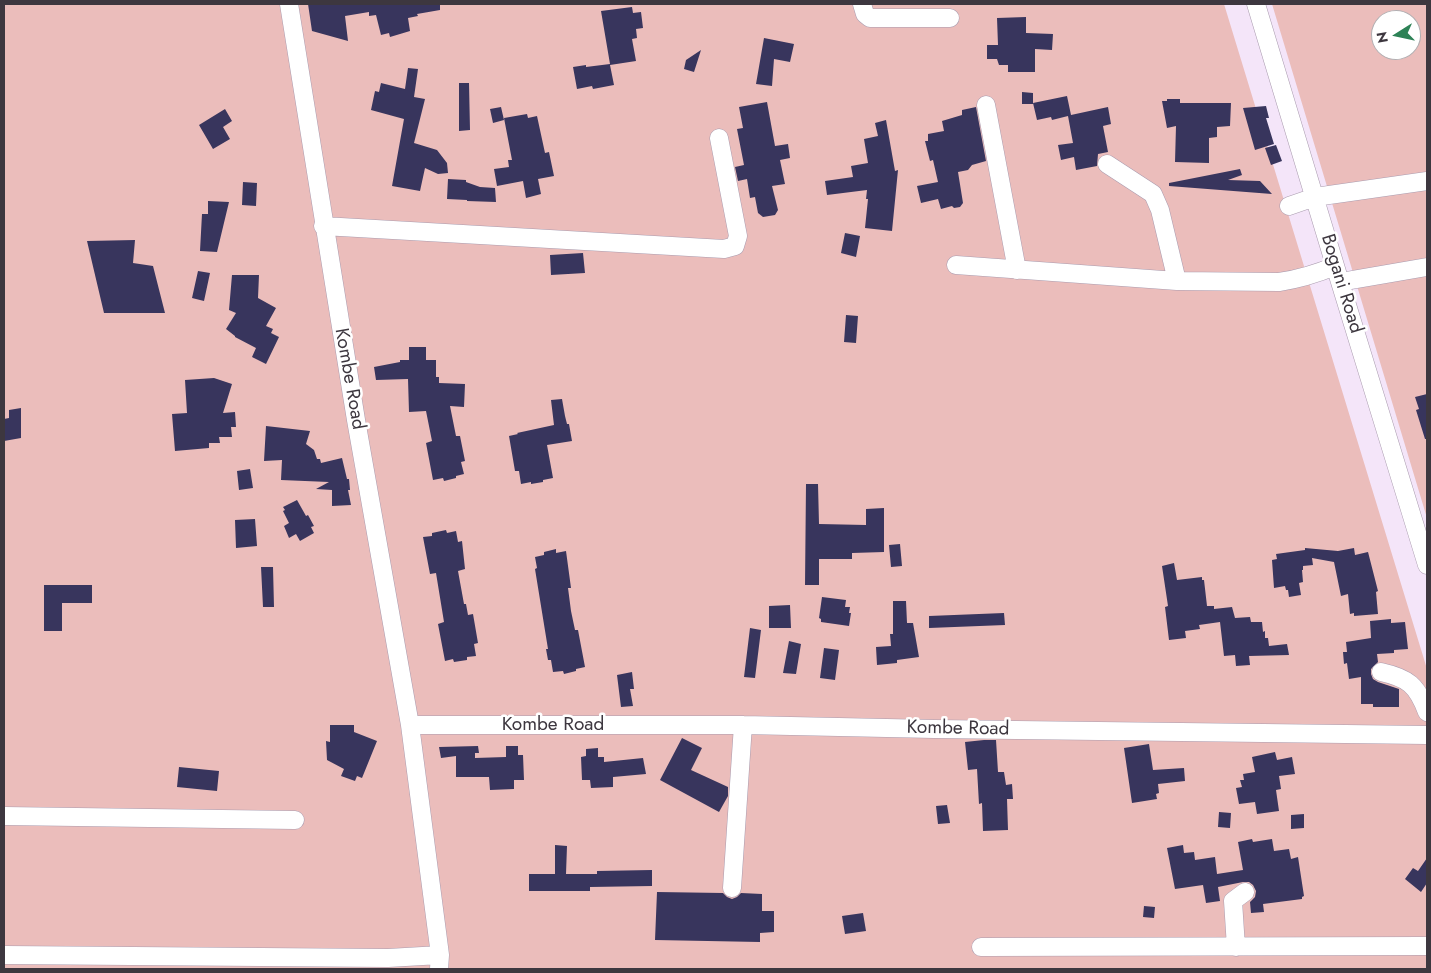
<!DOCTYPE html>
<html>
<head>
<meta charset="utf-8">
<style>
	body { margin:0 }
	#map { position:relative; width:1431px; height:973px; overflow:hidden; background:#f4e5f9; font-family:Jost,sans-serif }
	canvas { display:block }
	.frame { position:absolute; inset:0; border:5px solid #3d373f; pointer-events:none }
	.north { position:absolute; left:1371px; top:10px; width:50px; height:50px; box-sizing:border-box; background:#fff; border:1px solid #b1afb2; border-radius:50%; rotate:260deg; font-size:14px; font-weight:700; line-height:20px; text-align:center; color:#3d373f }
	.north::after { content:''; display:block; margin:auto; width:18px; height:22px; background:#2d8256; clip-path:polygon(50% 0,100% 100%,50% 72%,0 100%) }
</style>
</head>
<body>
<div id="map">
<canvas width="1431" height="973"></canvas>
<div class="frame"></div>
<div class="north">N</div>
</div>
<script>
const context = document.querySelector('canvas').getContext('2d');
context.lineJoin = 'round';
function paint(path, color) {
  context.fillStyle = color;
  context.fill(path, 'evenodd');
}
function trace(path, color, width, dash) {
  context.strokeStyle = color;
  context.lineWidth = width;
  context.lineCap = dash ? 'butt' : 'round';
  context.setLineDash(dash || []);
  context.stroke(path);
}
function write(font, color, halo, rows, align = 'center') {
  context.font = font + ' Jost,sans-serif';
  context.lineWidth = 5;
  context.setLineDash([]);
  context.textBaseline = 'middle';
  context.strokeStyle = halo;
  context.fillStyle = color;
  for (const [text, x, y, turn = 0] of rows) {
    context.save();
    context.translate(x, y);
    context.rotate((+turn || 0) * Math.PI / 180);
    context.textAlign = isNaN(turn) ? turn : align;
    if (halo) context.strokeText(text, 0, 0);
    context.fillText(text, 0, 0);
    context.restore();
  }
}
paint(new Path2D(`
	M4,4h1220l203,665v300h-1423z
	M1272,4h155v514zM1381,20h30v30h-30z`), '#ebbdbb');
paint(new Path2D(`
	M308,4h132v6l-23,4 1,2 -10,2 2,13 -20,6 -1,-4 -8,2 -5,-20 -7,1v-4l-24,4 3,25 -36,-10z
	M632,7l1,6 8,-1 2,16 -7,1 1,9 -5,1 4,22 -26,4 4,20 -21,4 -1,-3 -15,3 -4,-22 13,-2v2l24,-3 -9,-53z
	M1026,17v16l27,1 -1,16 -17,-1v23h-27v-7h-9l-2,-6h-10v-14h11l-1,-27z
	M764,38l30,6 -4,18 -16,-3 -2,27 -16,-2z
	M701,50l-7,22 -10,-3 2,-9z
	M408,68l10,1 -4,28 11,2 -11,44 23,7 10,13 1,10 -10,1 -13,-6 -5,23 -28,-5 12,-67 -33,-9 4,-19 4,1 2,-9 24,6z
	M459,83h10l1,47 -11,1z
	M1022,92l11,1v11h-11z
	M1067,96l4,19 37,-8 3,17 -8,2 5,26 -10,2 -1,12 -21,4 -2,-13 -13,3 -3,-15 15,-2 -5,-27 -16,4 -1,-3 -14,3 -4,-17z
	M1167,99h13v4h51l-1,23 -13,1v10l-8,1v25l-34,-1 1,-36 -9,2 -5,-27h5z
	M767,102l8,44 13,-2 2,14 -10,2 5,24 -13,2 6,24 -3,5 -12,2 -5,-4 -3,-16 -5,1 -3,-19 -9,2 -3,-14 9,-2 -7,-36 6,-1 -4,-21z
	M1266,106l3,12h-3l8,26 -19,6 -12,-42z
	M501,107l3,13 -11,3 -3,-14z
	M976,107l10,54 -14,4 -4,5 -10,2 5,31 -3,4 -6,1 -2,-2 -11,3 -3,-10 -17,4 -4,-17 21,-4 -5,-22 -3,1 -5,-20h3v-7l16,-3 -2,-10 20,-6v-5z
	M225,109l7,12 -9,6 7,12 -17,10 -14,-24z
	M527,114l1,4 9,-2 8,37 4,-1 5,24 -16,3 3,15 -15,4 -3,-17 -26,5 -3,-17 15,-2 -1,-7h4l-8,-42z
	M886,120l9,51 3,-1 -6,61 -27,-3 3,-29h-2l1,-9 -40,5 -2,-14 28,-4 -2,-11 17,-3 -4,-24 14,-3 -3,-13z
	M1276,145l6,16 -11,4 -6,-17z
	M1240,169l2,6 -14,5 32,1 12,13 -103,-8v-3z
	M448,179l18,1v2l14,5 15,1 1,14 -29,-1v-1l-20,-1z
	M243,182l14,1 -1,23 -14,-1z
	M208,201l21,1 -12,50 -17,-1 2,-37h6z
	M845,233l15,3 -4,21 -15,-4z
	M135,240l-2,23 20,3 12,47h-61l-17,-72z
	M583,253l2,20 -34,2 -1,-20z
	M198,271l12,2 -6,28 -12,-3z
	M232,275h27l-1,23 18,10 -10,18 7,3 -2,4 8,4 -13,27 -14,-7 4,-9 -21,-11v-1l-9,-7 10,-16 -7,-3z
	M846,315l12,1 -2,27 -12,-1z
	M409,347h17v13h10v17h3v6l26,1 -1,23 -14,-1 6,30h4l5,25 -4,1 3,12 -8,2v2l-12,3 -1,-3 -10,2 -7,-37 6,-2 -6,-30 -17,1 -1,-33 -32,1 -2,-13 26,-5v-2h9z
	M214,378l18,6 -9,29 12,-1 1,15h-5l1,10h-13l1,6h-11v5l-34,3 -3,-37 15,-1 -2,-33z
	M1427,394v45h-2l-9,-29 3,-1 -4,-12z
	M562,399l3,17 2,8h2l3,17 -25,4 6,33 -10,2v2l-12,2v-2l-10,2 -2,-13h-4l-6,-35 9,-2 -1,-1 37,-8 -3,-25z
	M21,408v30l-17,3v-22l5,-1v-8z
	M266,426l44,5 -4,13 8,6 3,9h3l1,4 21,-5 5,21h2l1,11h-2l3,15 -19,1v-16l-16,-1 13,-7 -48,-2 1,-20 -18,1z
	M250,469l3,19 -14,2 -2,-19z
	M806,484h12l1,40 47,1v-16l18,-1v44l-32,1v6h-33v26h-14z
	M297,500l9,16 2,-1 6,11 -3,1 3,6 -14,8 -4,-7 -7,4 -5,-12 5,-3 -6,-12 2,-1 -2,-3z
	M255,519l2,27 -21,2 -1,-28z
	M446,530l1,3 9,-2 2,11 4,-1 3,28 -7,2 6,33h2l2,11 5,-1 5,29 -4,1 2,12 -9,1v3l-13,2 -1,-3 -8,2 -7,-37 6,-2 -8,-49 -6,1 -7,-37 9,-1v-3z
	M900,544l2,22 -11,1 -2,-22z
	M1305,548l33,3 16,-3 1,7 13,-3 10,39 -2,1 2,22 -24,2v-3l-4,1 -2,-20 -7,2 -7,-34 -22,-4 1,7 -10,1v4h-1l1,12 -4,1 2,12 -12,2 -1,-7h-2l-1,-4 -11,2 -2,-28 5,-1 -1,-5 29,-4z
	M556,549v4l10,-2 5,37h-3l3,23 4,19h3l7,37 -9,2v2l-12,3 -1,-3 -10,1 -2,-12h-3l-2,-11h2l-13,-80 2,-1 -2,-11 9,-2v-3z
	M1174,563l3,17 25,-3v3h2l3,26h7v3l18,-2 3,11 15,-1 1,5h11l1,10 2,-1v7h3l1,8 18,-2 2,11 -40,1 1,9 -14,1 -1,-11 -11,1 -4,-34 -21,3 1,4 -15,2 1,7 -17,2 -4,-33 3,-1 -6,-40z
	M261,567h12l1,40h-11z
	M44,585h48v18h-30v28h-18z
	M822,597l24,3 -1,7h5l-1,6h2l-2,13 -28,-4v-3l-2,-1z
	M893,601h13l1,22h6l6,34 -22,3v3l-20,2 -1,-18 15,-1 -1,-12h3z
	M790,605l1,23h-22v-22z
	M1004,613l1,12 -76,3v-12z
	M1391,619v4l14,-1 3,27 -14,1v3l-17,1 1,8 -7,7v5l2,5 5,3 21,7v18h-26v-3h-12v-27l-12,2 -2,-16 -3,1 -1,-12h4l-1,-10 25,-4 -1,-17z
	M750,628l11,2 -6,48 -11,-1z
	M789,641l12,3 -5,30 -13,-1z
	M824,648l15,2 -4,30 -15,-2z
	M632,672l2,17h-4l3,17 -12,1 -4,-32z
	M330,725h24v7l23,9 -15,37 -5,-2 -2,5 -14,-5 3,-7 -17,-9 -1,-19 4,1z
	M682,738l20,10 -11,22 37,17v9l-9,16 -59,-32z
	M984,740h12l2,32h6l2,13 6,-1 1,15h-6l1,31 -25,1 -1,-28 -3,1 -2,-35 -9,1 -3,-28z
	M1149,744l4,26 31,-2 1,13 -27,3 1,9 -3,1 1,5 -25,4 -8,-55z
	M478,746l1,7h-4v5l31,-1v-11h12v9h5l1,25h-10v9l-24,1 -1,-13h-33v-21l-15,2 -2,-11z
	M598,748v9h6v5l39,-4 3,16 -33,3v10l-22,1 -1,-8h-8l-1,-23 5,-1v-7z
	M1275,752l2,8 15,-3 3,17 -16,2 2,13 -5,1 3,21 -22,3 -2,-12 -16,2 -3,-16 6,-1 -2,-7h4l-1,-6 12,-2 -3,-15z
	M179,767l40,4 -2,20 -40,-4z
	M947,805l3,18 -12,1 -2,-18z
	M1219,812l12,1 -1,15 -12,-1z
	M1304,814v14l-13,1v-14z
	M1252,839l1,3 19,-3 2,12 15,-2 2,10 7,-2 6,39 -2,1v2l-39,5 1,8 -13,1 -1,-11 5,-5 1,-6 -3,-6 -4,-3h-6l-25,5 2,14 -14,2 -3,-18 -28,4 -8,-41 16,-3 1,8 10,-1 1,8 20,-3 2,17 26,-4 -5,-28z
	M555,845l12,1 -1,28h31v-3l55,-1v16l-62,1v4h-61v-17h26z
	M1427,858v25l-6,9 -16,-13 8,-11 5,3z
	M657,892l66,1 4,4 5,2 5,-2 4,-4 21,1v17h12v21l-14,1v9l-105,-2z
	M1144,906l11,1 -1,11 -11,-1z
	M863,913l3,18 -21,3 -3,-18z`), '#38355d');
const minor = new Path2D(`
	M289,4l67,416 54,305h333l191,4 493,6
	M862,4l3,10 5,4h80
	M1256,4l84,278 87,283
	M986,105l31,165
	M1107,164l46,30 7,16 17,71
	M1289,206l26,-9 112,-16
	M323,226l401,23 11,-3 3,-10 -19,-98
	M956,265l221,16 102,1c20,-3 37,-8 56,-16
	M1340,282l87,-15
	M1381,672c27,6 36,13 46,40
	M410,725l30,230 -1,14
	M4,816l291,4
	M732,888l11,-163
	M981,947l446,-1
	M1236,947l-3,-46 12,-9
	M4,955l384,3 52,-3`);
trace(minor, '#aa9caf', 19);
trace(minor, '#fff', 18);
write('19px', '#3d373f', '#fff', [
	["Bogani Road",1341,284,73],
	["Kombe Road",349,379,80],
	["Kombe Road",553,725],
	["Kombe Road",958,729,1]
]);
</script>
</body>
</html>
